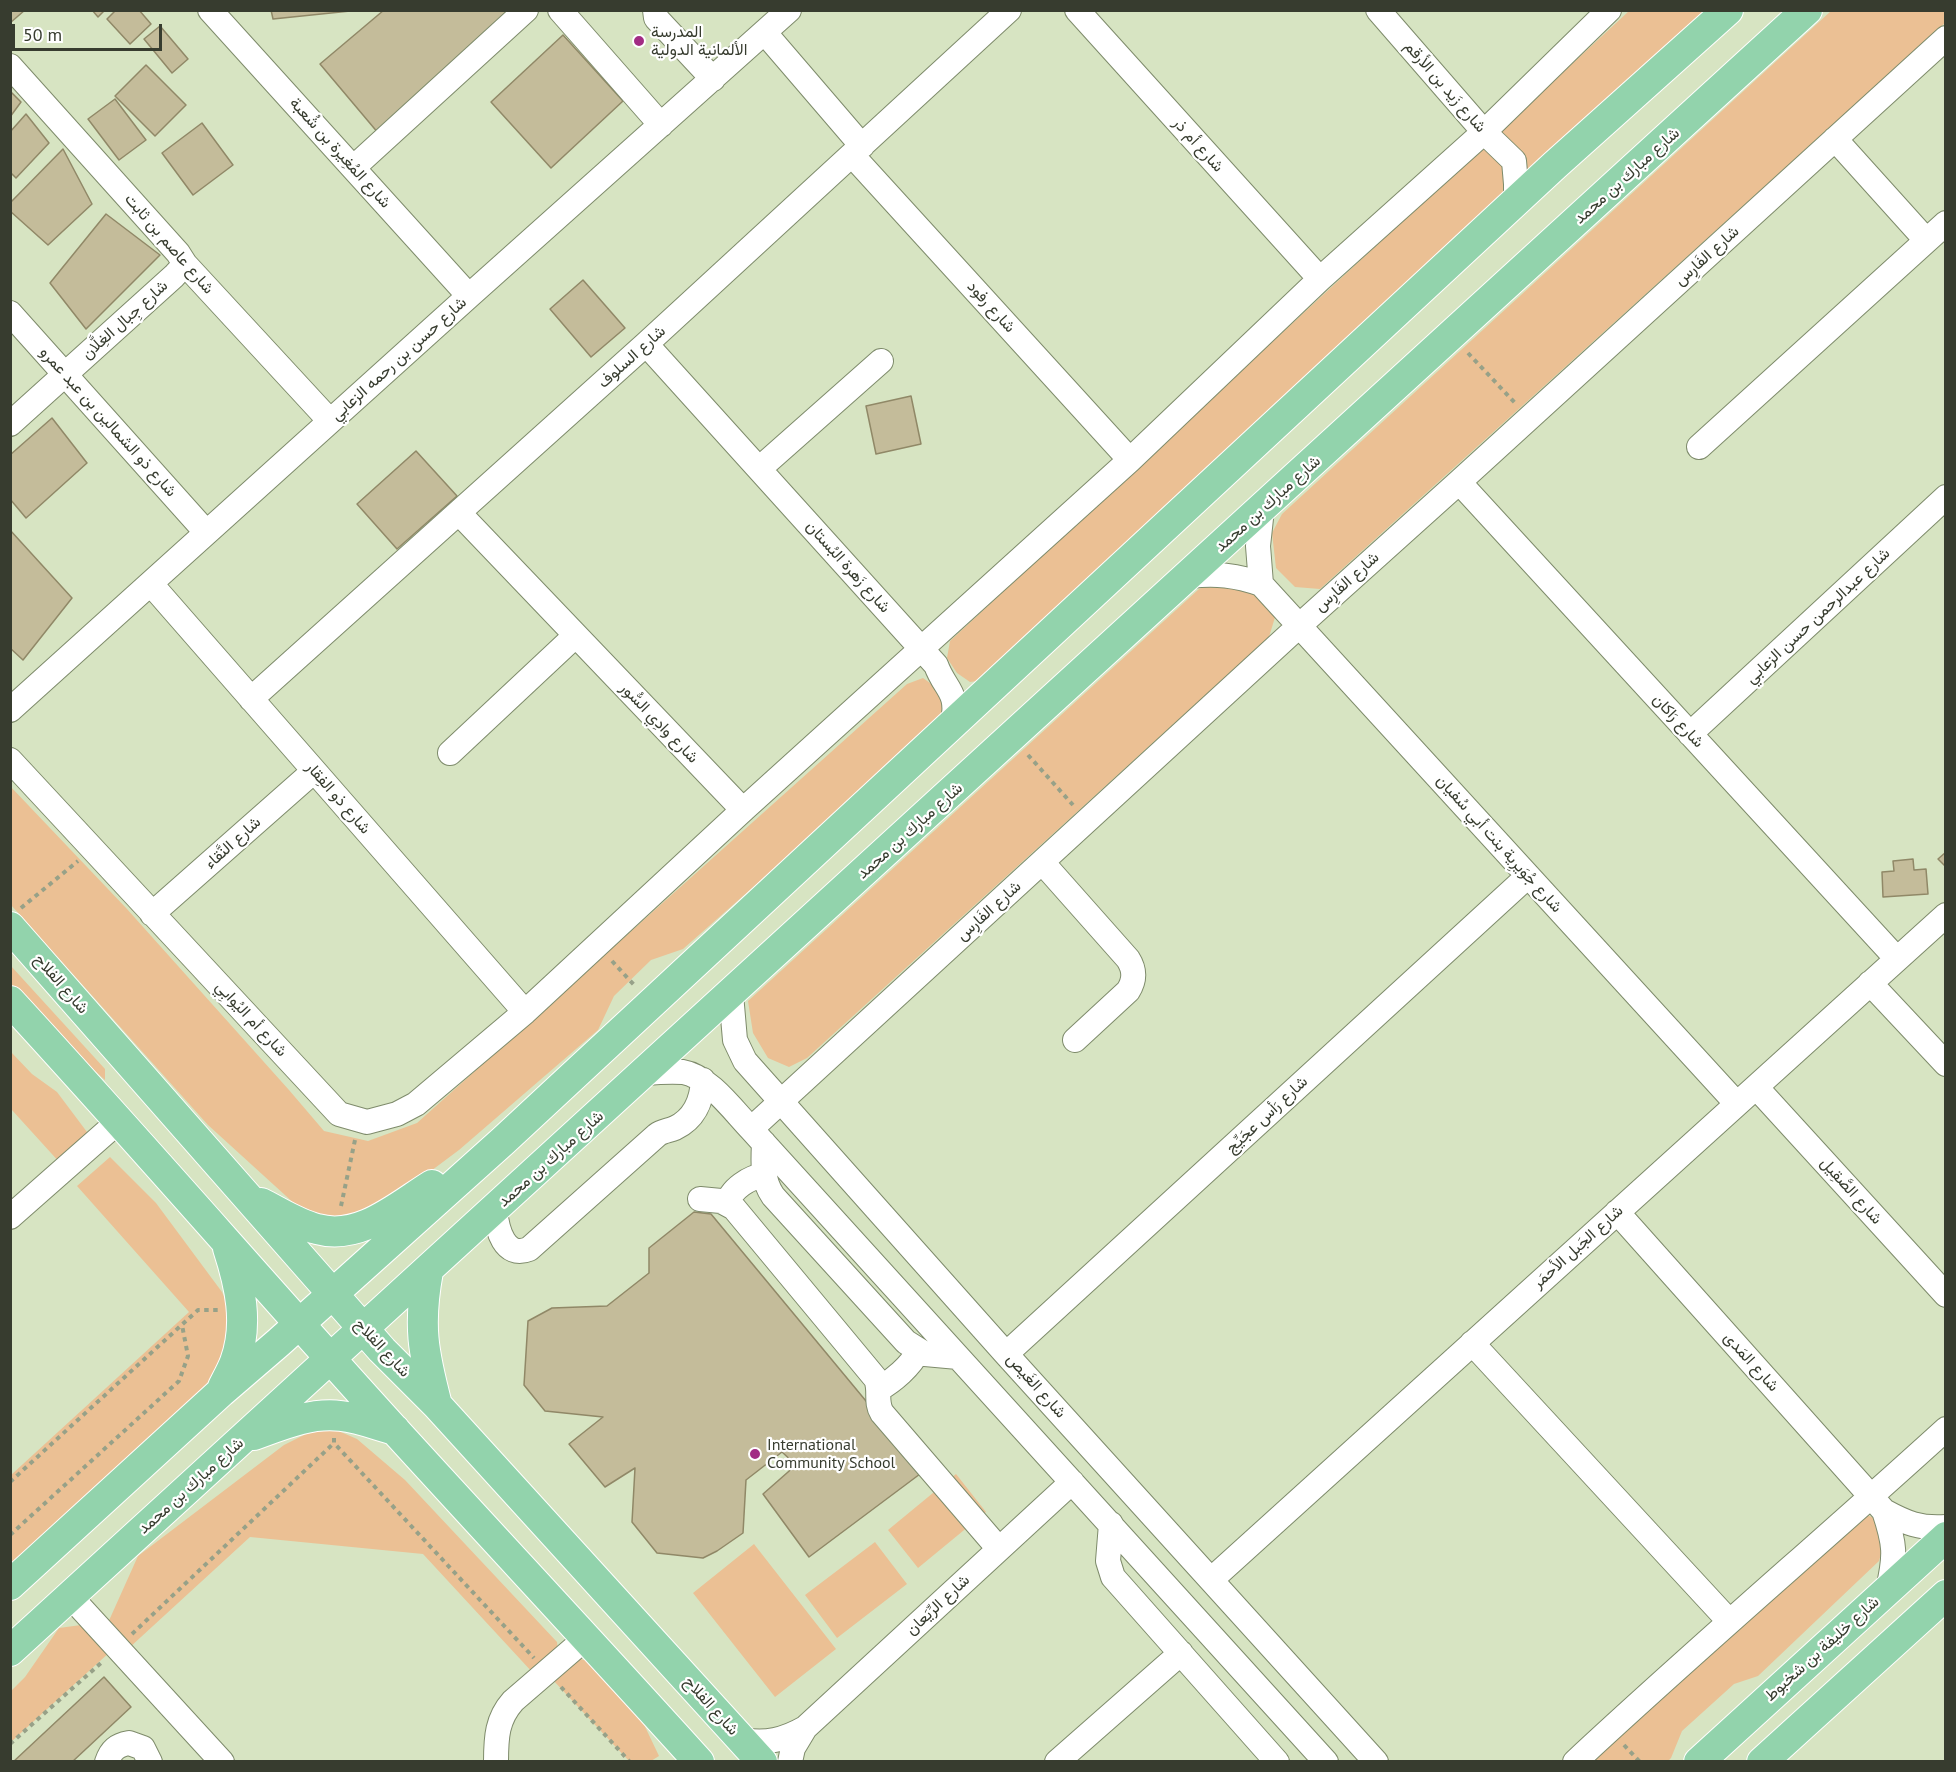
<!DOCTYPE html>
<html>
<head>
<meta charset="utf-8">
<style>
	body { margin:0 }
	#map { position:relative; width:1956px; height:1772px; overflow:hidden; background:#d7e4c2; font-family:"PT Sans",sans-serif }
	canvas { display:block }
	.frame { position:absolute; inset:0; border:12px solid #373c2f; pointer-events:none }
	.scale { position:absolute; left:12px; top:24px; width:150px; height:27px; box-sizing:border-box; border:3px solid #373c2f; border-top:0; padding-left:8px; font-size:18px; line-height:21px; white-space:nowrap; color:#373c2f; -webkit-text-stroke:4px #fff; paint-order:stroke }
</style>
</head>
<body>
<div id="map">
<canvas width="1956" height="1772"></canvas>
<div class="frame"></div>
<div class="scale">50 m</div>
</div>
<script>
const context = document.querySelector('canvas').getContext('2d');
context.lineJoin = 'round';
function paint(path, color) {
  context.fillStyle = color;
  context.fill(path, 'evenodd');
}
function trace(path, color, width, dash) {
  context.strokeStyle = color;
  context.lineWidth = width;
  context.lineCap = dash ? 'butt' : 'round';
  context.setLineDash(dash || []);
  context.stroke(path);
}
function write(font, color, halo, rows, align = 'center') {
  context.font = font + ' "PT Sans",Vazirmatn,sans-serif';
  context.lineWidth = 4.5;
  context.setLineDash([]);
  context.textBaseline = 'middle';
  context.strokeStyle = halo;
  context.fillStyle = color;
  for (const [text, x, y, turn = 0] of rows) {
    context.save();
    context.translate(x, y);
    context.rotate((+turn || 0) * Math.PI / 180);
    context.textAlign = isNaN(turn) ? turn : align;
    if (halo) context.strokeText(text, 0, 0);
    context.fillText(text, 0, 0);
    context.restore();
  }
}
paint(new Path2D(`
	M1629,11h76l-189,169 -532,500 -14,2 -13,-9 -10,-15 3,-17z
	M1831,11h114v12l-625,566 -25,-2 -19,-19 -4,-35 10,-19z
	M1227,576l32,17 17,21 -7,23 -462,421 -18,9 -21,-9 -15,-25 -5,-32 451,-412z
	M923,678c16,11 24,20 22,40l-262,231 -32,11 -37,36 -16,34 -139,120 -83,62 -39,11 -40,-17 -89,-81 -197,-220 -1,-119 117,123 162,181 35,41 44,10 49,-18 490,-439z
	M11,966l94,103v11l-58,-51 -36,-40z
	M11,1052l21,22 25,18 33,44 -29,28 -50,-55z
	M110,1157l46,46 66,89 8,18 3,18 -12,37 -43,56 -167,149v-95l178,-163 -112,-126z
	M334,1429l23,10 48,41 152,162 1,9 -25,22 -110,-119 -173,-17 -121,111 -22,-23 31,-69 146,-111 26,-13z
	M956,1474l30,38 -68,56 -30,-38z
	M1860,1512l21,9 4,19 -6,21 -121,115 -24,8 -52,47 -11,27 -3,3 -80,1z
	M875,1542l32,42 -70,54 -32,-43z
	M754,1544l82,105 -61,48 -82,-104z
	M81,1625l30,26 -100,91v-51l14,-14 34,-49z
	M580,1659l9,2 50,53 20,42 -8,5h-22l-77,-82z`), '#ebc094');
const building = new Path2D(`
	M10,10h15l-15,13z
	M92,10h13l-7,7z
	M116,10h23l12,14 -21,20 -23,-25z
	M271,10h89l-87,9z
	M384,10h135l-140,124 -59,-70z
	M160,26l28,33 -16,14 -28,-34z
	M563,35l60,66 -72,67 -60,-66z
	M146,65l40,40 -31,31 -40,-40z
	M10,91l11,11 -11,15z
	M115,99l31,41 -27,20 -31,-41z
	M26,114l23,29 -33,35 -6,-6v-40z
	M202,123l31,42 -40,30 -31,-42z
	M63,149l29,55 -44,41 -38,-34v-8z
	M106,214l54,41 -74,74 -36,-46z
	M583,280l42,48 -34,29 -41,-48z
	M911,396l10,48 -45,10 -10,-48z
	M52,418l35,45 -61,55 -16,-19v-44z
	M416,451l41,45 -60,53 -40,-45z
	M10,530l62,68 -49,62 -13,-12z
	M1946,852v15l-8,-8z
	M1913,859l1,11 12,-1 2,25 -45,3 -1,-25 12,-1 -1,-10z
	M694,1212l17,2 213,257 -115,86 -46,-63 33,-29 -14,-13 -36,28 -3,53 -26,18 -14,7 -46,-5 -25,-31 3,-54 -30,19 -36,-43 34,-27 -58,-6 -21,-26 4,-64 24,-13 55,-2 42,-33v-25z
	M104,1677l27,30 -59,55h-59z`);
paint(building, '#c4bc9a');
trace(building, '#908867', 1.5);
const minor = new Path2D(`
	M210,10l259,286
	M560,10l101,115
	M655,10l1,8 57,61
	M1077,10l243,269
	M1378,10l106,122 30,29 2,23v17
	M765,33l97,113
	M10,66l168,187 7,11 145,157
	M1835,139l91,101
	M852,155l278,305
	M353,168l173,-158
	M10,313l196,219
	M646,344l290,321c9,25 23,26 17,57
	M10,424l164,-148 11,-12
	M1699,447l247,-224
	M759,469l122,-108
	M1459,482l438,477
	M459,513l284,297
	M1190,576c25,-3 46,-1 71,8l476,520
	M151,584l374,428
	M1261,584l-3,-38 4,-37
	M251,699l395,-355 363,-334
	M10,710l459,-414 320,-286
	M1690,734l256,-237
	M450,753l125,-117
	M10,760l329,354 28,8 30,-8 19,-10 109,-92 218,-202 387,-350 190,-181 164,-147 125,-122
	M1042,862l86,97c7,11 7,21 0,32l-53,49
	M152,914l162,-143
	M1870,983l76,81
	M731,994l4,46 10,21 261,293 370,408
	M645,1073c12,-1 25,-2 38,-1 25,4 50,38 68,57l575,633
	M1756,1087l190,208
	M751,1129l548,-503 160,-144 487,-444
	M764,1143c-1,20 -2,37 9,53l133,146 19,12 33,3
	M700,1199l21,2 13,7 142,171c5,12 -1,23 6,34l117,136
	M728,1204c2,-15 22,-27 36,-29
	M495,1210c2,19 9,49 34,39l128,-114c5,-4 11,-4 18,-7 19,-9 27,-27 28,-48
	M1617,1212l267,299c22,12 36,18 62,16
	M10,1217l110,-97
	M1472,1343l257,278
	M1006,1354l522,-478
	M879,1389c14,-8 32,-23 39,-38
	M1884,1511c11,33 12,44 4,78
	M1111,1524l-3,37 5,16 164,185
	M1212,1579l734,-664
	M70,1596l152,166
	M743,1740c23,4 41,0 62,-12l267,-246
	M107,1762c4,-12 10,-17 22,-19l14,5 7,14
	M496,1762c0,-25 1,-43 17,-61l73,-63
	M790,1762l3,-14 12,-20
	M1057,1762l124,-109
	M1575,1762c122,-114 248,-221 371,-333`);
const major = new Path2D(`
	M10,927l372,423 55,55 325,357
	M10,1001c129,140 254,285 382,426 102,112 205,222 307,335
	M261,1203c18,9 36,21 56,26 43,12 81,-23 115,-44
	M428,1271c-10,54 -5,81 9,134
	M223,1387c4,-8 9,-17 12,-25 14,-38 5,-77 -7,-114
	M254,1435c27,-10 57,-23 87,-19 18,2 36,9 54,14
	M10,1585l211,-193 57,-49 225,-202 1052,-976 173,-155
	M10,1651l1797,-1641
	M1699,1762l247,-225
	M1762,1762l184,-167`);
trace(minor, '#7e8b6b', 26);
trace(major, '#fff', 32);
trace(new Path2D(`
	M1468,353l48,51
	M1028,755l45,50
	M21,908l57,-47
	M612,961l23,25
	M341,1206l14,-66
	M334,1438v5l200,215
	M10,1482l188,-172h21
	M10,1535l169,-154 9,-25 -6,-31
	M132,1634l202,-191
	M561,1687l69,75
	M10,1744l92,-82
	M1624,1745l16,17`), '#97a188', 4, [4.5, 4.5]);
trace(minor, '#fff', 24);
trace(major, '#92d3ac', 30);
for (const [x, y, r, color] of [
	[639,41,6,"#a22b84"],
	[755,1454,6,"#a22b84"]
]) {
  const dot = new Path2D();
  dot.arc(x, y, r, 0, 2 * Math.PI);
  context.fillStyle = color;
  context.fill(dot);
  trace(dot, '#fff', 2);
}
write('16px', '#373c2f', '#fff', [
	["المدرسة",651,32],
	["الألمانية الدولية",651,50],
	["International",767,1445],
	["Community School",767,1463]
], 'left');
write('16px', '#373c2f', '#fff', [
	["شارع زَيد بن الأرقم",1445,87,49],
	["شارع أم ذر",1198,145,48],
	["شارع المُغِيرة بن شُعبة",340,153,48],
	["شارع مبارك بن محمد",1627,176,-42],
	["شارع عاصم بن ثابت",169,244,49],
	["شارع الفَارِس",1707,256,-42],
	["شارع رفود",991,307,48],
	["شارع جِبال الغِلَّان",125,320,-42],
	["شارع السلوف",632,357,-42],
	["شارع حسن بن رحمه الزعابي",399,359,-42],
	["شارع ذو الشمالين بن عبد عمرو",108,422,48],
	["شارع مبارك بن محمد",1268,504,-42],
	["شارع زَهرة البُستان",848,567,48],
	["شارع الفَارِس",1347,582,-42],
	["شارع عبدالرحمن حسن الزعابي",1818,616,-43],
	["شارع رَاكان",1678,721,47],
	["شارع وادِي السُّور",659,723,46],
	["شارع ذو الفِقار",338,798,49],
	["شارع مبارك بن محمد",910,831,-42],
	["شارع النَّقاء",233,843,-42],
	["شارع جُوَيرِية بنت أبي سُفيان",1499,844,48],
	["شارع الفَارِس",989,911,-42],
	["شارع الفلاح",61,984,49],
	["شارع أم اليُوابِي",251,1019,47],
	["شارع رَأس عجَيِّج",1267,1115,-43],
	["شارع مبارك بن محمد",551,1159,-42],
	["شارع الصَّقِيل",1851,1191,48],
	["شارع الجَبل الأحمَر",1578,1247,-42],
	["شارع الفلاح",382,1348,47],
	["شارع المَدى",1751,1362,48],
	["شارع الغَيص",1036,1386,48],
	["شارع مبارك بن محمد",191,1486,-42],
	["شارع الرِّيَعان",938,1605,-43],
	["شارع خليفة بن شخبوط",1822,1649,-42],
	["شارع الفلاح",711,1706,48]
]);
</script>
</body>
</html>
